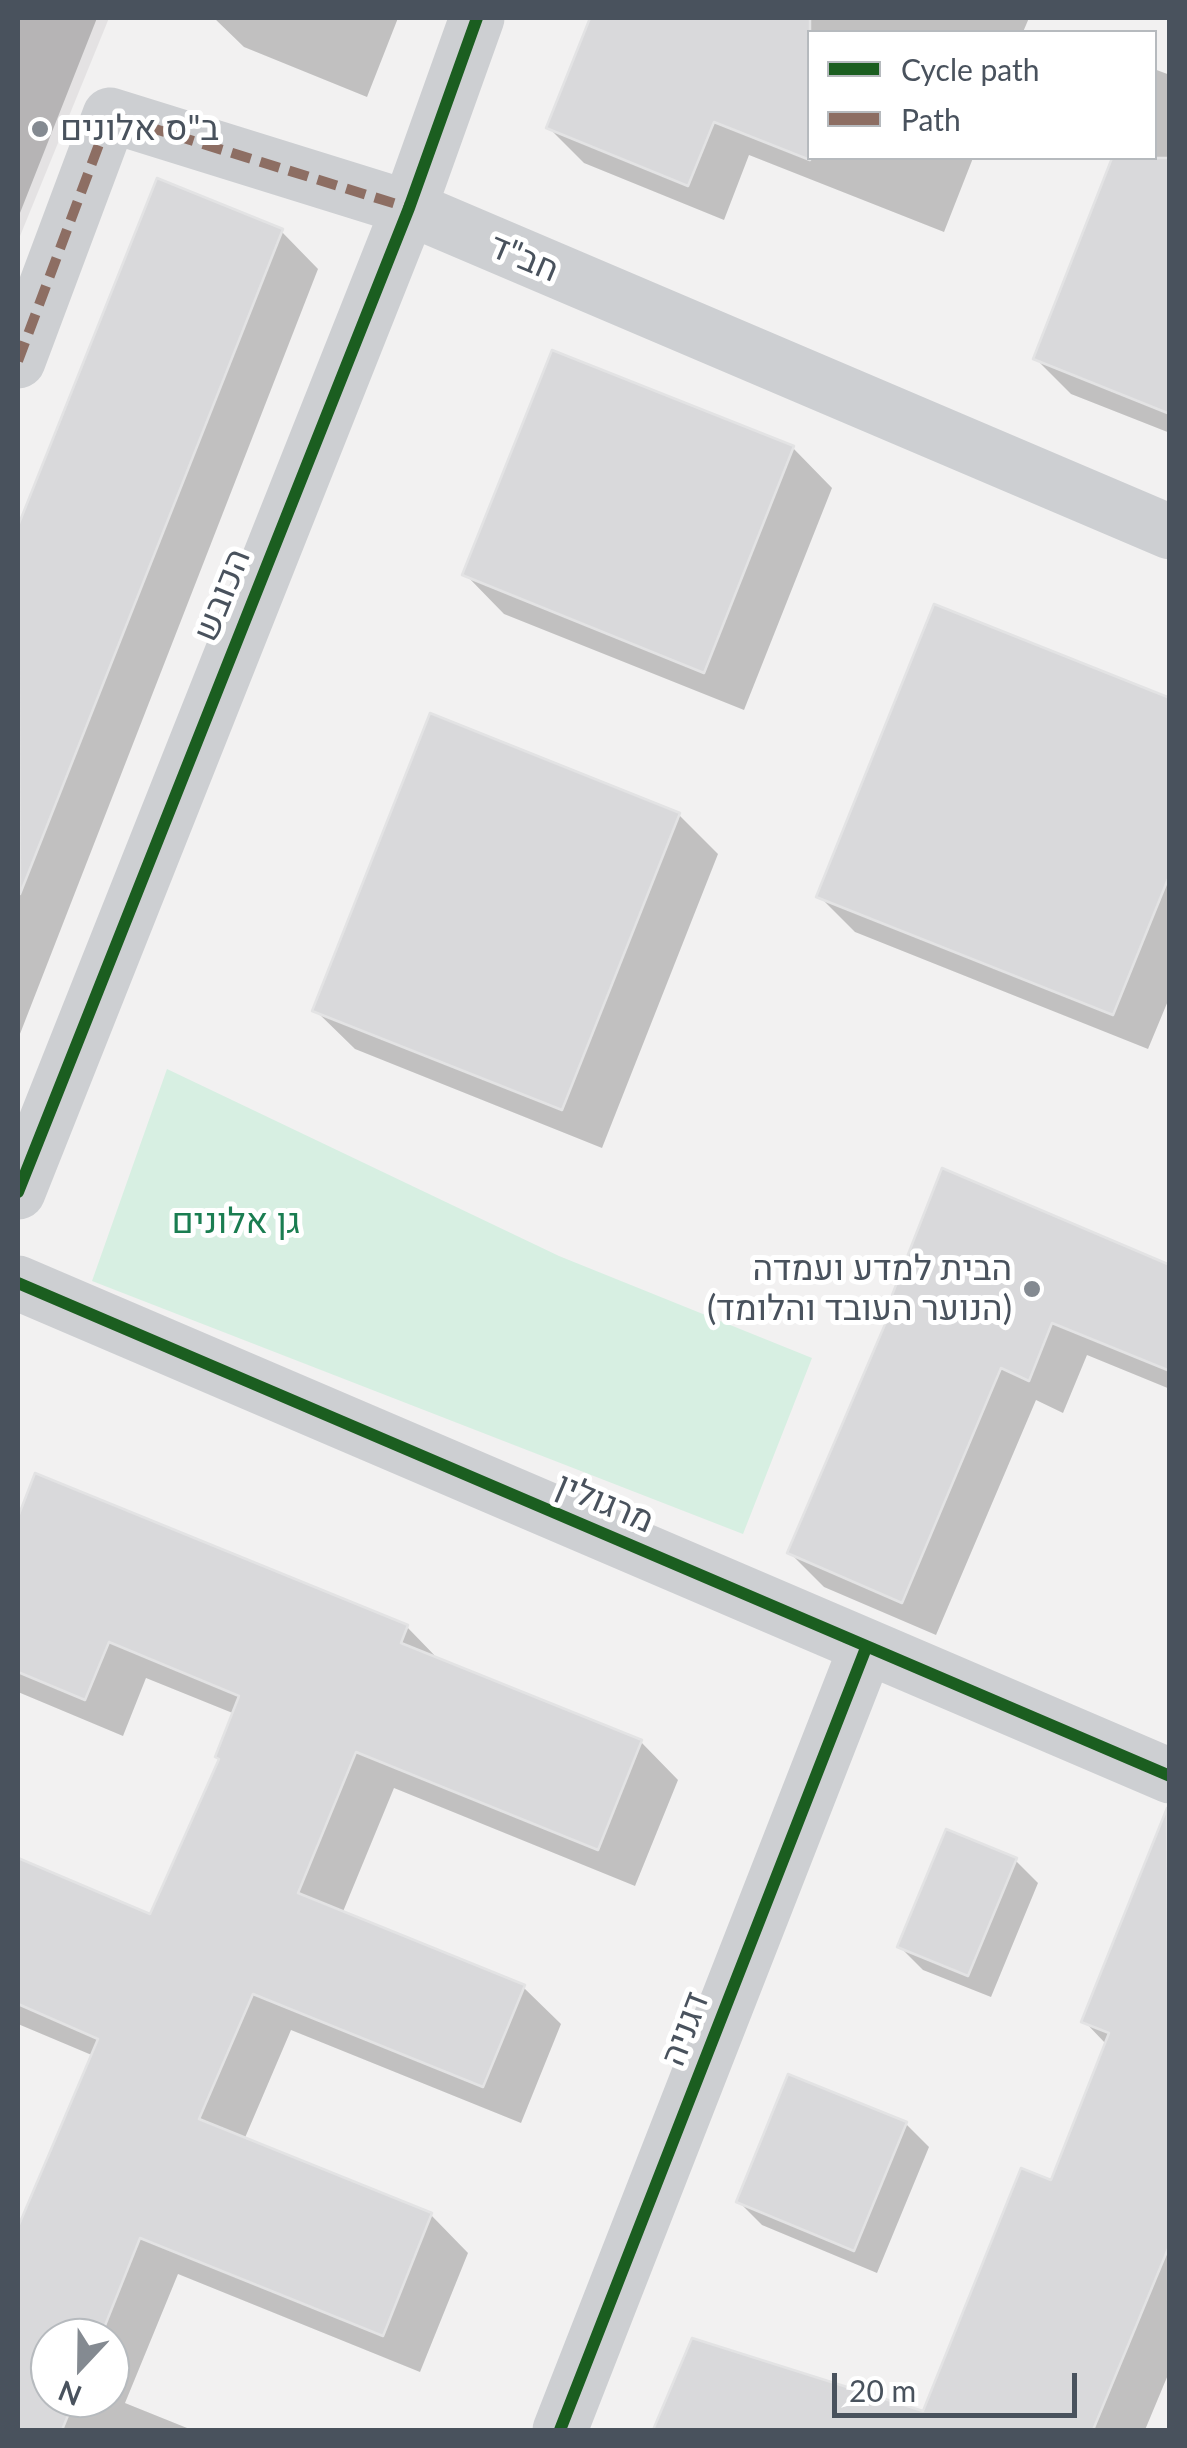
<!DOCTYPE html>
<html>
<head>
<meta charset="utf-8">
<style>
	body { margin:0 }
	#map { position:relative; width:1187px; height:2448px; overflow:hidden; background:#f2f1f1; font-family:Lato,sans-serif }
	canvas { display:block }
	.frame { position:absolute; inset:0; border:20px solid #49525d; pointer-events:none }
	.legend { position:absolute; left:807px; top:30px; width:350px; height:130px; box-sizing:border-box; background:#fff; border:2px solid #b6babe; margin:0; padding:12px 18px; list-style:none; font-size:30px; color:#49525d }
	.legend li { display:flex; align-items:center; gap:20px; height:50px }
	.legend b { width:50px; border:2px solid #b6babe }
	.north { position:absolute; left:30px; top:2318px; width:100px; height:100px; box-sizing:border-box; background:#fff; border:2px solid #b6babe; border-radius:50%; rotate:202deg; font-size:28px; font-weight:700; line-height:40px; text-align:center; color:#49525d }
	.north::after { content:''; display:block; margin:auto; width:35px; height:45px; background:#848a91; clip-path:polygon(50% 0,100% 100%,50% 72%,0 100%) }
	.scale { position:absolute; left:832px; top:2373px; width:245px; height:45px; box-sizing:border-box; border:5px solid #49525d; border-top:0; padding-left:12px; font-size:30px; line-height:35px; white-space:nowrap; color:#49525d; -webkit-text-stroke:8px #fff; paint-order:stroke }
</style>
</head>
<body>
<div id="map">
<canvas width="1187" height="2448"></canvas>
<div class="frame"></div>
<ul class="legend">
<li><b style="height:12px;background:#1b5e20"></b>Cycle path</li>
<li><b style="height:12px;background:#8d6e63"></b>Path</li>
</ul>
<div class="north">N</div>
<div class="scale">20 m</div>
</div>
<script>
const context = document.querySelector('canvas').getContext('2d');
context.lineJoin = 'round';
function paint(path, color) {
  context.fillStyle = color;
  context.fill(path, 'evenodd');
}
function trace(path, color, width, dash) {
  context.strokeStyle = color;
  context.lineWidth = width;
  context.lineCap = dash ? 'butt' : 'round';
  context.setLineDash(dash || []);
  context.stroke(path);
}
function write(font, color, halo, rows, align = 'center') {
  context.font = font + ' Lato,Heebo,sans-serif';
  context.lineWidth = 10;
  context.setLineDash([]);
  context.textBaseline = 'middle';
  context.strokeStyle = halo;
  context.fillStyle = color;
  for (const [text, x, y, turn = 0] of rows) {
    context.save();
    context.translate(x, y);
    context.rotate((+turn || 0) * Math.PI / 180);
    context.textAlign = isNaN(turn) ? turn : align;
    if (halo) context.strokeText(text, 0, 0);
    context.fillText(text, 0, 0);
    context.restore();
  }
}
paint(new Path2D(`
	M18,18h91l-91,223z`), '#e4e2e3');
paint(new Path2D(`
	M167,1069l392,187 253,102 -69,176 -651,-253z`), '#d7efe2');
paint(new Path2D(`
	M18,18h79l-79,200z
	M214,18h184l-31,79 -123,-50z
	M592,18h437l-6,14h-213v126h163l-29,74 -195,-77 -25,65 -140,-57 -35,-35z
	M1154,69l16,6v358l-99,-39 -36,-36 80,-200h39z
	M281,231l37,38 -300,770v-521l5,2z
	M793,448l39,40 -88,222 -240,-96 -39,-40z
	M1170,701v295l-22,53 -293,-117 -36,-36z
	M679,815l39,39 -116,294 -247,-99 -40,-39z
	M1170,1268v121l-83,-34 -24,58 -27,-13 -100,235 -112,-48 -34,-34 102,-238z
	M37,1476l370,151 34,35 200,80 37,38 -43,106 -241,-98 -52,126 181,73 38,37 -40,99 -230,-93 -47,110 187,75 37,38 -48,119 -242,-98 -53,129 67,27h-174v-205l76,-169 -76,-32v-164l133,58 70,-158 14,-46 -89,-36 -23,58 -105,-44v-168zM50,2338h60v60h-60z
	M1015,1860l23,23 -47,114 -68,-27 -23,-23z
	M1167,1896l3,474 -25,60h-487l36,-89 231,73 127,-231 55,-138 -23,-24z
	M906,2124l23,23 -52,126 -115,-48 -23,-23z`), '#0003');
const building = new Path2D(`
	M590,18h220v142l-96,-38 -26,64 -142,-58z
	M1112,158h58v256l-137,-55z
	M157,178l126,51 -263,665 -2,-368z
	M552,350l242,96 -90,227 -242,-98z
	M934,604l236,94v176l-57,141 -297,-118z
	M430,713l250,100 -118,297 -250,-99z
	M942,1168l228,97v106l-118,-48 -23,58 -28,-13 -99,235 -115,-50 102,-238 -4,-2z
	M35,1473l373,152 -7,18 241,97 -44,110 -242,-98 -58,141 227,92 -42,102 -230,-93 -54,125 233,94 -49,123 -243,-98 -40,100h-50v60h25l-13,32h-44v-203l80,-188 -80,-35v-146l132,56 69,-155 -4,-2 24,-61 -130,-54 -24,58 -67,-28v-155z
	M1167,1808l3,436 -77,186h-440l39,-92 231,73 98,-243 30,12 58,-147 -28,-11z
	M946,1829l71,29 -49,118 -71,-29z
	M788,2074l119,48 -53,129 -118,-49z`);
paint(building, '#d9d9db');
trace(building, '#e3e3e4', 2.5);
trace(new Path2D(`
	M18,361l92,-246 299,93 761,324
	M18,1192l391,-984 68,-190
	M18,1283l1152,493
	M560,2430l306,-782`), '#cdcfd2', 55);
trace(new Path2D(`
	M18,361l92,-246 299,93`), '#8d6e63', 10, [20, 10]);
trace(new Path2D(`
	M18,1192l391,-984 68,-190
	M18,1283l1152,493
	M560,2430l306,-782`), '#1b5e20', 12);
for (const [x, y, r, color] of [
	[40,129,10,"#848a91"],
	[1032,1289,10,"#848a91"]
]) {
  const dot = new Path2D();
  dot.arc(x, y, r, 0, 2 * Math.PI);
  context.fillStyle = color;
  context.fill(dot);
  trace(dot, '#fff', 4);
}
write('35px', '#49525d', '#fff', [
	["ב\"ס אלונים",60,129],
	["הבית למדע ועמדה",1012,1269,"right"],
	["(הנוער העובד והלומד)",1012,1309,"right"]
], 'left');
write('35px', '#49525d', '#fff', [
	["חב\"ד",524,258,23],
	["הכובש",222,595,-68],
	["מרגולין",605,1503,23],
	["דגניה",685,2029,-69]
]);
write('35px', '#1a7d51', '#fff', [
	["גן אלונים",236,1222]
]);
</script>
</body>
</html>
